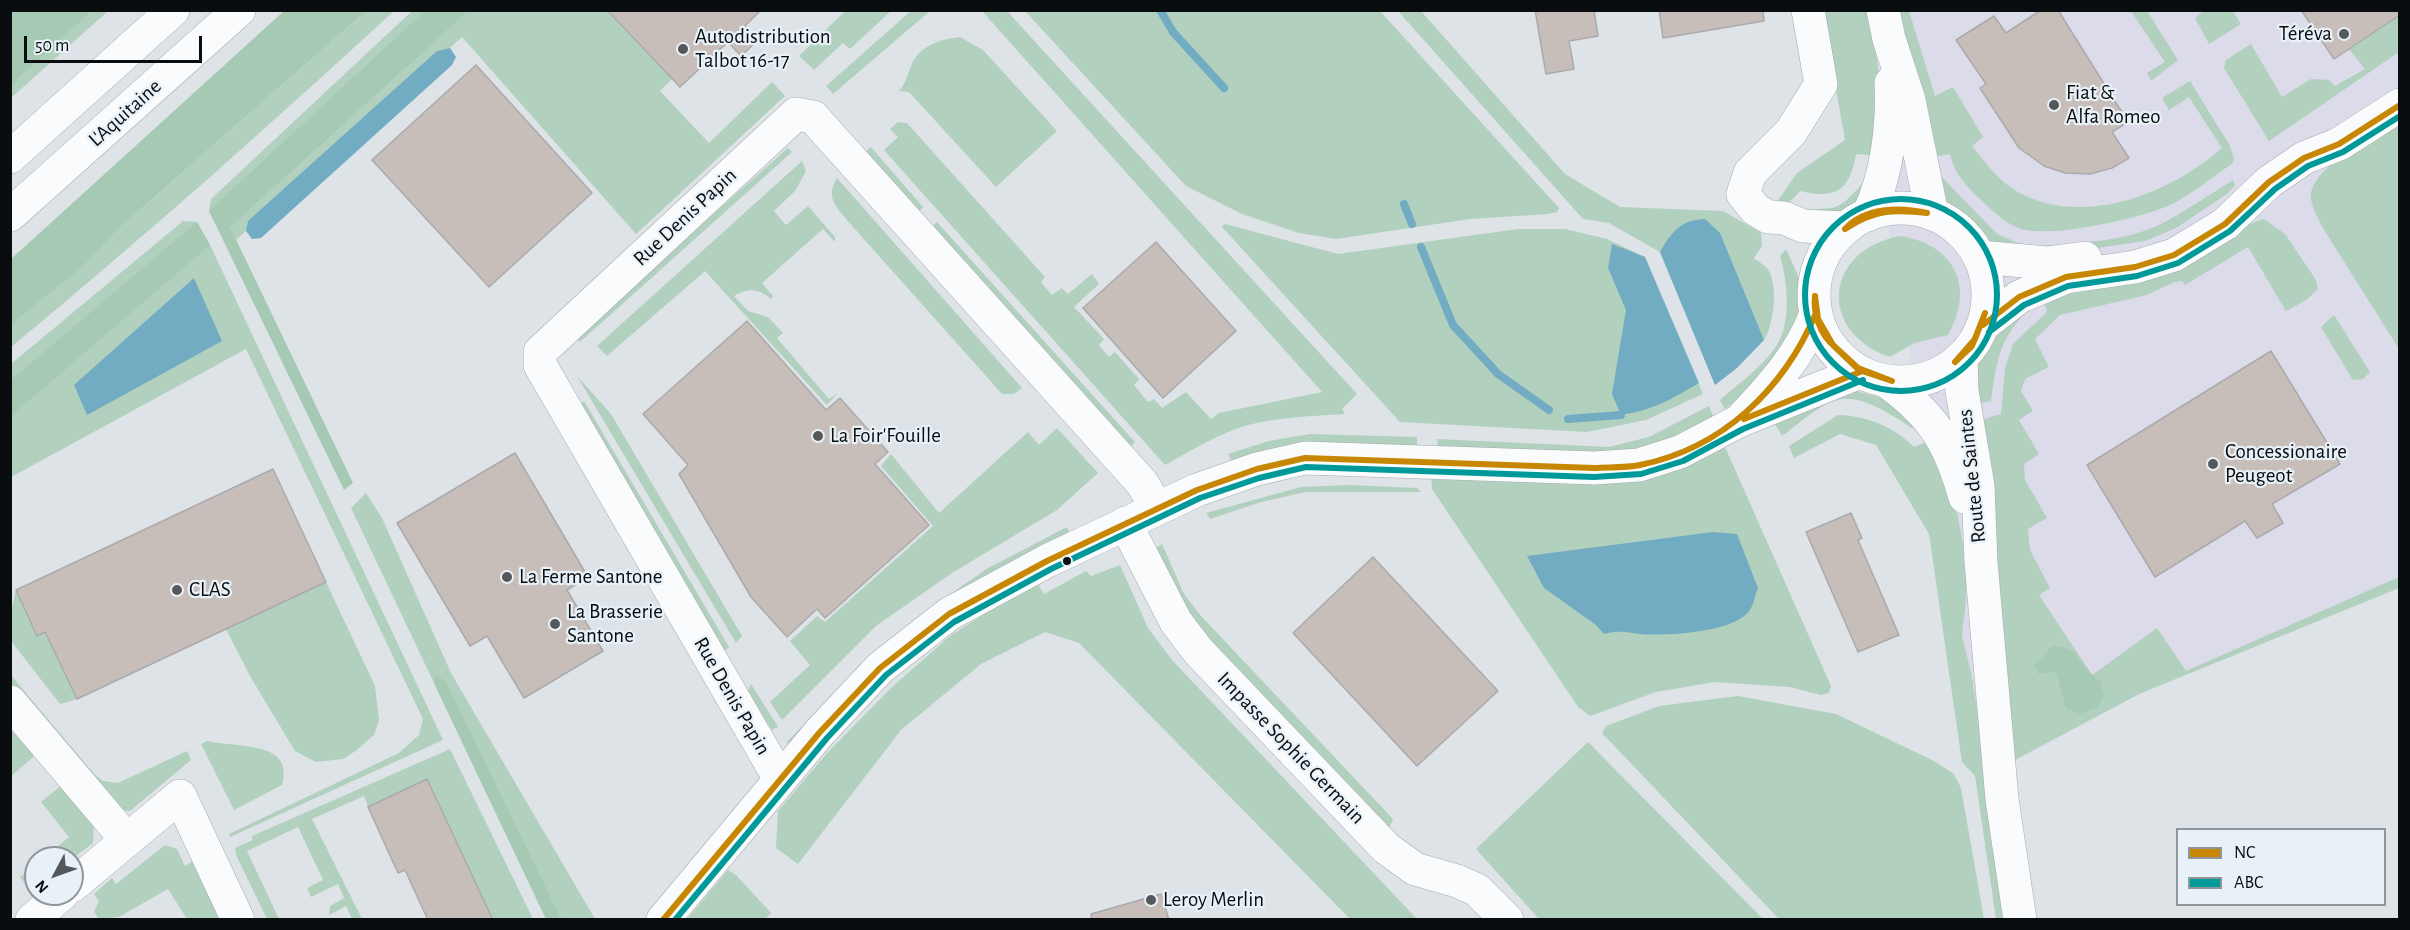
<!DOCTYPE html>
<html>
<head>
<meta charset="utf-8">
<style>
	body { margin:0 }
	#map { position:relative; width:2410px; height:930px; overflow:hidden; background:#dee3e8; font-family:"Alegreya Sans",sans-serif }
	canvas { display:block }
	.frame { position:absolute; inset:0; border:12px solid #0a0d0f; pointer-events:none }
	.legend { position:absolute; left:2176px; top:828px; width:210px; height:78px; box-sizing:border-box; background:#e8f1f8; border:2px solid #8f969b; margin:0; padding:8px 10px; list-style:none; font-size:18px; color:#0a0d0f }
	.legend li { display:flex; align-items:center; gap:12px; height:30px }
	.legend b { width:30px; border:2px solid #8f969b }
	.north { position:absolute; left:24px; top:846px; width:60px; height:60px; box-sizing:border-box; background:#e8f1f8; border:2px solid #8f969b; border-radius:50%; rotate:229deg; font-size:16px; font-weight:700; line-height:24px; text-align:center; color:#0a0d0f }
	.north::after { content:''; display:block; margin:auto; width:21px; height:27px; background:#54585b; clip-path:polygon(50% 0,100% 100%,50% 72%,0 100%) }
	.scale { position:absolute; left:24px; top:36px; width:178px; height:27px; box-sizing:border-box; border:3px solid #0a0d0f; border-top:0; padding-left:8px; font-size:18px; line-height:21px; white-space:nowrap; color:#0a0d0f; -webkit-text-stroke:4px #e8f1f8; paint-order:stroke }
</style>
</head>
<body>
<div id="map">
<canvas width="2410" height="930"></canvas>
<div class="frame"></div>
<ul class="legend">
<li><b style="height:8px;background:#c88703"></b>NC</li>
<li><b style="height:8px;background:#099"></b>ABC</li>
</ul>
<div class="north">N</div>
<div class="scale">50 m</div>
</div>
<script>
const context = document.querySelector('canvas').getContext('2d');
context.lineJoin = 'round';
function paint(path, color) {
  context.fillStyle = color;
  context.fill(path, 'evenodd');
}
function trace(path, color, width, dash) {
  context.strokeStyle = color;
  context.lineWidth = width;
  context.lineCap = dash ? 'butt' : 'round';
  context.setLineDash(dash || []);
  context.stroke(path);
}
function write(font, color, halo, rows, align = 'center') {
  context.font = font + ' "Alegreya Sans",sans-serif';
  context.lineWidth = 4.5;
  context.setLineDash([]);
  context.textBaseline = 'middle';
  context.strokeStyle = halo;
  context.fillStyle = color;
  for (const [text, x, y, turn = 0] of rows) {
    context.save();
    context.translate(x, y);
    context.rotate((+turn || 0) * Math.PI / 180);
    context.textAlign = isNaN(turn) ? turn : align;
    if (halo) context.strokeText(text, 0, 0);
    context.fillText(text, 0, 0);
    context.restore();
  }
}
paint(new Path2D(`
	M1859,11h540v577l-260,106 -116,63 -43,17 -96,-575z`), '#dbdbea');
paint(new Path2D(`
	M912,10l18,1 -97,83 -7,-8z
	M2205,10l28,1 8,13 -32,20 -14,-26z
	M92,11h16l-97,87 -1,-13z
	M366,11h28c-125,115 -252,228 -383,336v-22l73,-59 35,-38z
	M412,11h195l65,68 -12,12 49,52 63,-61 13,14 -149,138 -174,-197 -226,203 -6,-13 -9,7 -12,-23 2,-12z
	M845,11h46l-41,38 -7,-6 -29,27 -15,-14z
	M982,11h25l350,383 -15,15 3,5c-32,2 -65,3 -97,11 -29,8 -57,26 -83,40l-281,-315 14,-13 -8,-8 8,-7 9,1 138,154 -4,5 11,13 10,-7 6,6 24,-20 7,10 -25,23 30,32 -5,6 10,12 6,-5 24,27 -5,6 14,17 6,-3 8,9 24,-16 25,27 8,-6 103,-21z
	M1025,11h355l179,197 -2,4 -9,2 -78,5 -134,20 -37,-6 -57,-19 -56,-28z
	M1398,11h23l144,163 55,33 103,4 38,22 1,13 -8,12c5,4 12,8 15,13 9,17 5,53 -5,69l-49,45 -55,-133 -51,-29 -26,-4z
	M1822,11h45l7,28 10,72 -5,45 -23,-2c-6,36 -20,46 -56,37l-13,14 -10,-3 20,-29 48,-33z
	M1894,11h15l26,85 18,-9 30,50 -11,9c13,16 27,36 46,46 65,36 152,2 204,-44l-33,-51 -20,13 -7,-12 28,-17 40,65 4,13 -2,5c-20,13 -41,31 -62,41 -32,14 -117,33 -149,24 -15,-5 -27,-17 -38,-27 -15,-14 -29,-28 -33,-48l-21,4z
	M2131,11h16l31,49 -27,21 -4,-8 18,-11z
	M2399,11v41l-130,89 -45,-73 2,-8 25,-16 31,53 29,-18 18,1 6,6 30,-17 -16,-20z
	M960,37l23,13 74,81 -61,56 -87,-95 -10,-1c7,-7 9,-18 13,-27 8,-19 30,-25 48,-27z
	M2399,119v230l-78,-124c-4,-10 -11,-20 -10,-31 3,-28 66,-60 88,-75z
	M871,147l52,60 -5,6 -53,-61z
	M788,148l4,4 -212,190 -5,-6z
	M802,161l4,10 -11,20 -21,20 12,14 22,-19 27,31v5l-12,-13 -61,54 11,13 -2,3c-13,-11 -23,-11 -37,-3l14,15 20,6 15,16 -6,5 52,61 9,-6 -11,12 -122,-134 -98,85 -10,-10z
	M1938,173l59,61 28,12 -35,-2 -40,-35 -13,-17z
	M837,178l185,210 -8,6h-12l-156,-175c-12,-15 -20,-23 -9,-41z
	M2233,180l2,5 -8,9 -51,34 -31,13 -102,15v-10c38,-3 84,-5 118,-22 25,-13 48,-29 72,-44z
	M1863,183l-3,20 -30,16 -23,-8c9,-3 16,-2 25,-3 13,-3 22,-16 31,-25z
	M2264,219l21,15 31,46 2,9 -12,11 -20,11 -38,-64 -63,38 -3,-4 -8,1 -27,13 -87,20 -25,24 14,28 -24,12 -4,12 12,20 -14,9 20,34 -15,10 1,16 22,38 -19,11 2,21 20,38 -11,7 53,80 65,-47 29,43 213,-94v11l-260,106 -130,69 -32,-342 24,-7 4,-46 8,-24 34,-32 -5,-17z
	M183,221l14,1 13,23 233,495 -213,97 -1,-3 170,-81 20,-18 4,-16 -177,-370 -235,128v-113z
	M937,222l198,220 -8,8 -195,-223z
	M1225,224l113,30 180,-25h47l42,10 38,18 58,137 -57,26 -59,12 -187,-10 -178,-195z
	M1900,236c54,8 76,51 48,99l-34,8 -24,14c-73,-25 -66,-107 10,-121z
	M1786,249l14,31 -1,38 -38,64 -36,27 -5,-9c18,-16 41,-32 55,-52 17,-24 13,-65 5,-92z
	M2031,307c-32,32 -34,51 -40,94l-20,4 3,-33 25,-49z
	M2334,315l36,57 -7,7 -10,1 -32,-53z
	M577,376l34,38 131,222 -6,7z
	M1853,390l39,11 27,21 -7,6c-19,-12 -46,-31 -69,-29 -21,2 -44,25 -61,37l-9,-15z
	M584,401l145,246 -5,5 -145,-247z
	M1709,406l5,12 -40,21 -47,14 -189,-4 -1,-10 172,8 40,-10z
	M1838,415c29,1 55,11 76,32l16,-7 24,57 12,62v40l-4,37 10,41 36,242h-12l-21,-143 -13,-14 -33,-228 -53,-89 -36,-11 -46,24 -5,-12z
	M1057,428l41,45 -41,37 -105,63 -76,53 -94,94 -12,-18 40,-37 -20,-24 27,-25 8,6 108,-96 -52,-60 10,-12 48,59 89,-81 11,13z
	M1310,434l107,3v11l-184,16 -5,-10 41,-13z
	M1725,447l106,239 -2,7 -8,2 -31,-8 -75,-5 -59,10 -66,24 -12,-9 -146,-218 -1,-14 227,-1 49,-17z
	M1350,485l67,3 4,4h-116l-47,11 -48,16 -4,-6 95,-26z
	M366,493l16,25 69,155 144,246h-49l-195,-411z
	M1067,527l4,10 -271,206h-14l78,-81 63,-52 61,-42z
	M1162,544l22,50 17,22 192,203 -6,14 -195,-204 -38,-80z
	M1120,565l28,63 24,32 245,259h-67l-271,-276 -34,-11 -64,32 -80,66 -103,134 -22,-16 2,-37 50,-59 64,-65 58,-51 86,-55 8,13 42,-23 5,5z
	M326,582l49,104 4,34 -5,15 -17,15 -14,9 -27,3 -21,-11 -45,-75 -24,-47z
	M16,590l21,45 8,-3 32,67 -17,5 -49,-63v-29z
	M10,674l85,101 8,6 15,2 69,-32 4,9 -61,51 -19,-2 -100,-121z
	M751,684l27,43 -6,3 -25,-37z
	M1738,696l98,18 98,47 20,13 7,14 23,131h-205l-177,-186 4,-7 53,-20z
	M10,719l28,34 -27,23h-1z
	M207,741c30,7 88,-1 75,44l-48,25 -33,-66z
	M1588,742l175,177h-224l-63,-70z
	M450,749l83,170h-40l-66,-139 -59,27 -4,-11 -52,23 50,100h-10l-6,-13 -17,9 1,-9 14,-8 -6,-14 -27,13 -4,-9 16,-8 -25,-53 -51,24 32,68h-12l-31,-64 -1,-7 18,-8 -1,-4z
	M63,784l31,39 -1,20 -21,16 -28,-1 25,-21 -28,-35z
	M165,845l12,4 8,17 8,-5 29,58h-35l-19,-30 -49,28 -20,2 -5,-7 5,-11 -5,-7 18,-16 4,6z
	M36,864v23l-5,4 -11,-14z
	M728,870l8,5 35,38 -6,6h-78z`), '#b2d0be');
paint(new Path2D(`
	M426,10l42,1 -238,216 123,256 -9,7 -135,-279z
	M13,11v-1l79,1 -81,74 -1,-72z
	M284,11h82l-247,217 -35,38 -73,59v-66z
	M197,222l13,23 -199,171v-36z
	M2052,646c26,-1 29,22 48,35l4,15 -8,12 -16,6 -14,-6 -10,-37 -17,3 -5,-8z
	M436,675l10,7 115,237h-15l-112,-236z`), '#a5c9b3');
paint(new Path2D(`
	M450,48l6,9 -4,8 -191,173 -9,1 -6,-8 2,-10 189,-170z
	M1705,219l15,14 44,107 -27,28 -22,17 -55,-133c12,-20 20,-32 45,-33z
	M1612,244l33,13 54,126c-25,15 -48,28 -78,32l-9,-21 14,-84 -18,-42z
	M194,278l28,63 -135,74 -13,-30z
	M1713,532l24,2 21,54c-3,7 -4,16 -8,22 -15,23 -85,26 -110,24 -14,-2 -22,-4 -36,0l-8,-9 -52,-37 -17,-32z`), '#72acc3');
trace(new Path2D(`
	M1160,10l13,22 51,56
	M1404,204l8,20
	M1421,247l32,78 45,49 51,36
	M1568,419l53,-4`), '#72acc3', 8);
const building = new Path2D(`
	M607,10h154l-16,16 11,16 -15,14 -13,-14 -48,45z
	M1535,10h59l4,26 -29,5 5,28 -28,5z
	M1659,10h104l1,11 -101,17z
	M2041,10h17l70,112 -16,10 17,26 -17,10 -22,6 -25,-1 -21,-7 -25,-18 -39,-60 6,-4 -30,-44 38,-24 12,17z
	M2301,10h99v5l-66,44z
	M476,65l116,128 -103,94 -117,-127z
	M1156,242l80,89 -73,67 -80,-90z
	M747,321l79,89 14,-12 48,54 -13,12 54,61 -104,93 -8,-9 -30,28 -36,-40 -72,-123 9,-9 -45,-51z
	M2271,351l69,113 -68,40 11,19 -26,15 -12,-17 -90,56 -68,-112z
	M515,453l73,124 -21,13 36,61 -79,47 -37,-62 -17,10 -73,-123z
	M273,469l53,113 -249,117 -32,-67 -8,4 -21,-46z
	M1851,513l11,25 -4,2 41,95 -41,17 -52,-120z
	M1373,557l125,134 -81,75 -124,-133z
	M427,779l66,141h-65l-23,-50 -7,3 -30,-66z
	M1161,894l8,26h-77l-1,-6z`);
paint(building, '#c7beb9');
trace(building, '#aaaaac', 1.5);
const minor = new Path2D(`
	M1808,10l13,74 -30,48 -41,41 -7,21 12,15 13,8 16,1 19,8 42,2
	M1883,10l6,29 20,61 23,114
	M1814 295a87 87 0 1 1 174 0a87 87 0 1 1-174 0Z
	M1868,215c19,-39 25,-89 23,-132
	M1979,257l68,6 38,-5
	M1983,325l36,-28 47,-20 69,-10 39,-12 51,-31 44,-42 35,-24 35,-14 61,-39
	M1961,359l1,32 16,95 3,76 21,237 18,121
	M1886,381c47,34 63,60 79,116
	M1744,416c29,-31 58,-63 72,-103
	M1125,523l51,99 23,30 187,196 29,21 42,12 20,9 30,30
	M10,702l117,138
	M780,779l-240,-414v-13l256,-238 17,3 329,366 15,25
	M72,886l108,-90 58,124
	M32,920l30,-26
	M663,920l157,-188 60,-64 69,-54 98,-53 150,-71 60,-21 48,-11 289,10 45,-3 41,-13 59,-31 121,-49`);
const highway = new Path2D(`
	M10,157l163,-147
	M10,215l229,-205`);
trace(minor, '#a6aaad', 34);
trace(highway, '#a6aaad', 34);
trace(minor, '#fafbfc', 33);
trace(highway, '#fafbfc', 33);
trace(new Path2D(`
	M1845,229c20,-22 55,-22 82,-16
	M1845,229c29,-19 48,-20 82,-16
	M1815,296l3,23 15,26
	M1815,296c-2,17 5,38 18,49
	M1983,325l36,-28 47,-20 69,-10 39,-12 51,-31 44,-42 35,-24 35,-14 61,-39
	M1833,345l25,23 34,13
	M1833,345l26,25 33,11
	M1955,362l20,-23 10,-26
	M1955,362l17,-16 13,-33
	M1744,419l116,-47
	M663,920l157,-188 60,-64 69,-54 98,-53 150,-71 60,-21 48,-11 289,10c15,-1 31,0 46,-3 83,-17 144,-76 176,-152`), '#c88703', 6);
trace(new Path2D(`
	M1805 295a96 96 0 1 1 192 0a96 96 0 1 1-192 0Z
	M1989,332l35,-27 44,-19 69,-10 41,-13 52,-32 45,-42 33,-23 35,-14 57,-36
	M675,920l152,-182 59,-63 68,-53 97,-53 149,-71 59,-20 47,-11 288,10 47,-3 42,-13 60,-32 120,-49`), '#099', 6);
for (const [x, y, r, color] of [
	[2344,34,6,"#54585b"],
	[683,49,6,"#54585b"],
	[2054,105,6,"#54585b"],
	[818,436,6,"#54585b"],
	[2213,464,6,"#54585b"],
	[1067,561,5,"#0a0d0f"],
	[507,577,6,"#54585b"],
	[177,590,6,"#54585b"],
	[555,624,6,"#54585b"],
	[1151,900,6,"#54585b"]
]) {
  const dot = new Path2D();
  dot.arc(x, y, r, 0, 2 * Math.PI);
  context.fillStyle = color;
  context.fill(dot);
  trace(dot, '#e8f1f8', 2);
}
write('21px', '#0a0d0f', '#e8f1f8', [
	["Téréva",2332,34,"right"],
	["Autodistribution",695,37],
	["Talbot 16-17",695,61],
	["Fiat &",2066,93],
	["Alfa Romeo",2066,117],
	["La Foir'Fouille",830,436],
	["Concessionaire",2225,452],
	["Peugeot",2225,476],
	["La Ferme Santone",519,577],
	["CLAS",189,590],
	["La Brasserie",567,612],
	["Santone",567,636],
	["Leroy Merlin",1163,900]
], 'left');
write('21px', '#0a0d0f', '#e8f1f8', [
	["L'Aquitaine",125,113,-42],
	["Rue Denis Papin",685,217,-43],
	["Route de Saintes",1972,476,-96],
	["Rue Denis Papin",732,696,60],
	["Impasse Sophie Germain",1291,748,46]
]);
</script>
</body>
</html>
